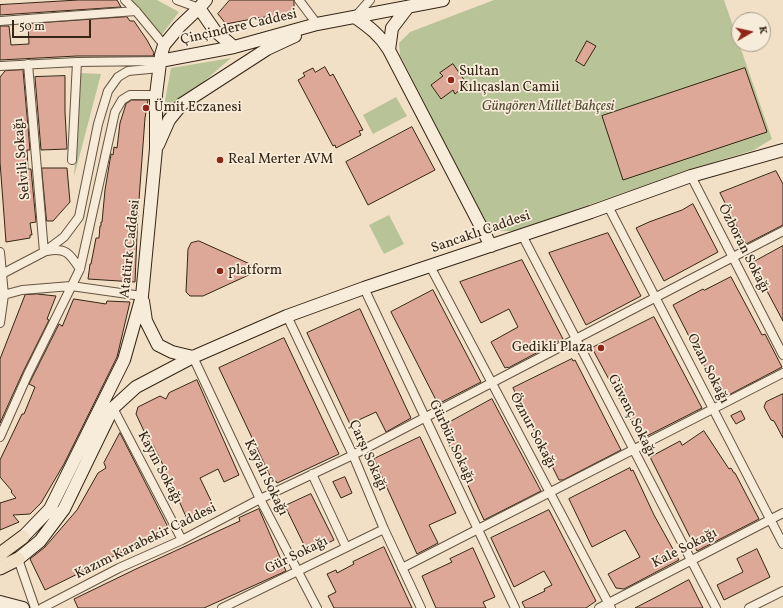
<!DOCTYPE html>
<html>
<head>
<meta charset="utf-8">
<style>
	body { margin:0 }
	#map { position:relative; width:783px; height:608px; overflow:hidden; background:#f2e0c6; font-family:Vollkorn,serif }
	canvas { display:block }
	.north { position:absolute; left:731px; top:12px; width:40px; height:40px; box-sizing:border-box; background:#f7ebda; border:1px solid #a99c8b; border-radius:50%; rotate:81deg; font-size:11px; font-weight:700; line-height:16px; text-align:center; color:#342514 }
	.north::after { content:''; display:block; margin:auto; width:14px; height:18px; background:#8f2418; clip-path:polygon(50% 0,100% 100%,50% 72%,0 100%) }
	.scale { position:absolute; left:12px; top:20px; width:79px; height:18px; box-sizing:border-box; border:2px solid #342514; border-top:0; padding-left:5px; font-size:12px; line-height:14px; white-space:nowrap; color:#342514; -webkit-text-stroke:3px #f7ebda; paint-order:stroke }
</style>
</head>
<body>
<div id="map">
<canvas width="783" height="608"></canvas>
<div class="north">K</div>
<div class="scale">50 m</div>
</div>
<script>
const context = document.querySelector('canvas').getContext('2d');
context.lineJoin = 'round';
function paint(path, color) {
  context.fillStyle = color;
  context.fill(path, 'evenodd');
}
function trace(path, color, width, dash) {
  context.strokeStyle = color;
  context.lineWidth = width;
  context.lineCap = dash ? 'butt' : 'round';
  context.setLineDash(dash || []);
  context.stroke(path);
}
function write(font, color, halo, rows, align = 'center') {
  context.font = font + ' Vollkorn,serif';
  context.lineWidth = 3.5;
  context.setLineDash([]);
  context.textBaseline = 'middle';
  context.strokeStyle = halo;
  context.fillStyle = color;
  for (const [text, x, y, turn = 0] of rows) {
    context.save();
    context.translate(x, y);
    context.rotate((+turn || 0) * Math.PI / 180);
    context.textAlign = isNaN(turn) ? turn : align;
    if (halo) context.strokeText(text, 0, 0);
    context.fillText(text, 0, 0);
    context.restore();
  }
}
paint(new Path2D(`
	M132,0h25l22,12 -19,25z
	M494,0h230l48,139 -18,11 -60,18 -179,63h-20l-8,-5 -87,-171 -1,-12 11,-11z
	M231,58l-45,39 -23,25v-11l8,-43z
	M80,73l21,1 -27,103z
	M396,97l11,19 -34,18 -10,-19z
	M389,215l15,29 -20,10 -15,-29z`), '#b8c397');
const building = new Path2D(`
	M79,0h38l4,7 -121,8v-10z
	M230,0h64v14l-37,4 -31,6 -8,-10z
	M127,17l3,4h4l13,19 7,13 -1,3h-76l-77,4v-34h9l2,19 18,-1 -1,-20z
	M587,41l9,5 -12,20 -8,-5z
	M453,64l14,20 -12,10 -2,-4 -12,9 -10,-14 12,-9 -3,-3z
	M325,67l5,9 3,-2 30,56 -4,1 2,4 -25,13 -1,-3 -2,1 -35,-66 7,-4 -2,-3 10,-5 2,4z
	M745,68l22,64 -144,48 -21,-64z
	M23,70l7,80h-3l1,19h3l5,53 -6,1 2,12h-2v3l-24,4 -6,-80v-85l5,-6z
	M65,76v36l2,37 -26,1 -6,-73z
	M132,100h16l-3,18 -7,95 -3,69 -47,-3 2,-15h1l5,-26h3l1,-12h1v-4h1l3,-32 6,-36 2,1 1,-8 3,1 3,-25 6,-19z
	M412,127l23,43 -67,35 -22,-43z
	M42,168h25l3,34 -17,19h-6z
	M776,171l7,13v41l-37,19 -26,-51z
	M693,204l25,48 -54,29 -28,-53 13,-6 33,-12z
	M608,233l33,63 -55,29 -37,-72z
	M199,241l51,23 4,4 -1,5 -50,23h-13l-4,-4 2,-43 3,-6z
	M783,246v75l-31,-58z
	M522,260l41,79 -55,29 -1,-1 -2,1 -14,-26 27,-15 -9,-18 -28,14 -21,-41z
	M731,277l31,58 3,-1 17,33 -61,32 -48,-94 30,-16 1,1z
	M433,290l48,92 -43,22 -47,-92z
	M37,294l19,2 -9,23 2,1 -26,52 -23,51v-64l25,-64z
	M74,299l32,5 1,-3 23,1 -13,55 -53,107 -23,39 -11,11 -17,1 6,7 -19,8v-27l16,-5 -5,-6 1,-1 -12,-14v-17l22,-46h2l11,-27 -6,-3 30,-60 3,2z
	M360,309l51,109 -25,14 -10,-20 -26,12 -43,-91z
	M654,317l48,91 -61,31 -49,-91z
	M284,338l55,116 -62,29 -1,-2 -3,1 -54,-114z
	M572,359l1,2 2,-1 46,90 -58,30h-4l-46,-92z
	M197,380l42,95 -15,7 -6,-13 -18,9 15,31 -27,12 -26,-58 -9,-18 -2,1 -15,-32 2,-7 22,-11 6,3 3,-6z
	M783,394v44l-9,-17 -3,-1 -7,-13 2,-5z
	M492,399l49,92 -57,29 -43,-93z
	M741,411l4,8 -9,5 -5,-8z
	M704,431l25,38 2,-1 3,5h1l24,46 -62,32 -47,-94 30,-16 2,4z
	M120,433l49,96 -124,61 -15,-31 15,-12 32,-37 21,-37 8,-5 -2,-5z
	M420,437l36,76 -27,12 9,18 -21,11 -43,-95z
	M630,468l1,3 2,-1 21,45 25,45 -55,29 -8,-1 -8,-14 32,-17 -15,-27 -33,17 -23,-48z
	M345,477l7,16 -11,5 -8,-16z
	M311,494l23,46 -26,13 -23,-47z
	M259,509l27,62 -82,37h-126l-4,-9 62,-30 104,-48 -1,-3z
	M549,510l47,91 -10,7h-61l-3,-6 23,-11 -1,-2 8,-4 -8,-14 -30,16 -23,-49z
	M384,547l28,61h-78l-6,-12 8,-4 -9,-18 9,-4 1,3 17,-9 -1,-2z
	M473,548l22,49 -12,5 3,6h-50l-14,-32 30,-14 -2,-3z
	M757,549l13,28 -46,23 -7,-15 26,-13 -6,-13z
	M689,580l14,28h-68l25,-13z`);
paint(building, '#dea899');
trace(building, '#342514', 1);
const street = new Path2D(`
	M125,0l11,11 28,34
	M177,0l22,8
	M299,0l18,24
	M355,17l15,-17
	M0,21l136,-10
	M28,64l16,188
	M0,66l77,-4 83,-1
	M72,160l5,-98
	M691,176l92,179
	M608,206l175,338
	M522,235l194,373
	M47,251c19,-4 23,3 33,18
	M0,252l4,43 -4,28
	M430,266l181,342
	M0,275l44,-23 20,-15 15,-20 19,-93 10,-33 10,-14 10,-6 32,-3
	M364,288l151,320
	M0,296l22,-6 49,-4 71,10
	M287,316l66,139 31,74 37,79
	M193,357l67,142 57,109
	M113,408l69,132
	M0,437l28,-63 52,-105 35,-157 7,-12 8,-5h26
	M312,474l34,73
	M18,559l17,49
	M402,568l381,-195
	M42,608l77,-40 63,-28 78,-41 93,-44 430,-224
	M222,608l162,-79
	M599,608l184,-95
	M749,608l34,-17`);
const secondary = new Path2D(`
	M199,8l16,23 19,16
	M355,17c14,10 25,18 34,33l3,-22 16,-21
	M389,50l102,196
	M160,61l74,-14 83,-23 126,-24
	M158,145l11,-25 13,-16 85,-55 28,-13
	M143,301l3,20 12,24 14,7 21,5
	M23,537l27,-28 74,-149 18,-64 14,-147v-54l5,-40 3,-10 15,-18 20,-19 7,-8
	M18,559l22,-18 24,-32 49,-101 23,-21 57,-30 94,-41 77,-28 227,-76 100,-36 92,-26
	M0,602l23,6`);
const primary = new Path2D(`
	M0,554l23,-17
	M0,568l18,-9`);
trace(street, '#645440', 10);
trace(secondary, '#342514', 14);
trace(primary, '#342514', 15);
trace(street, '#f7ebda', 8);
trace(secondary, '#f7ebda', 12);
trace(primary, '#f2e0c6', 13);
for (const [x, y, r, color] of [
	[451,80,4,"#8f2418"],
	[146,108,4,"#8f2418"],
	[220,160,4,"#8f2418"],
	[220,271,4,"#8f2418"],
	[601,348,4,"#8f2418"]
]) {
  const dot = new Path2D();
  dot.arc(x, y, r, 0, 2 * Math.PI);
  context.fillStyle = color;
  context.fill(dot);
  trace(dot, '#f7ebda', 1.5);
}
write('14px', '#342514', '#f7ebda', [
	["Çinçindere Caddesi",239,28,-13],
	["Selvili Sokağı",23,159,-95],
	["Sancaklı Caddesi",481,233,-19],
	["Atatürk Caddesi",131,249,-84],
	["Özboran Sokağı",743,249,63],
	["Ozan Sokağı",707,369,63],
	["Güvenç Sokağı",631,416,63],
	["Öznur Sokağı",532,431,62],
	["Gürbüz Sokağı",451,442,65],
	["Çarşı Sokağı",367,456,66],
	["Kayın Sokağı",159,468,62],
	["Kayalı Sokağı",265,478,64],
	["Kazım Karabekir Caddesi",146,542,-26],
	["Kale Sokağı",685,549,-27],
	["Gür Sokağı",297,556,-26]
]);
write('14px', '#342514', '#f7ebda', [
	["Sultan",459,72],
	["Kılıçaslan Camii",459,88],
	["Ümit Eczanesi",154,108],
	["Real Merter AVM",228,160],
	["platform",228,271],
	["Gedikli Plaza",593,348,"right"]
], 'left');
write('italic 14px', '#554c35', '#f7ebda', [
	["Güngören Millet Bahçesi",548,107]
]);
</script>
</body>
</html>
